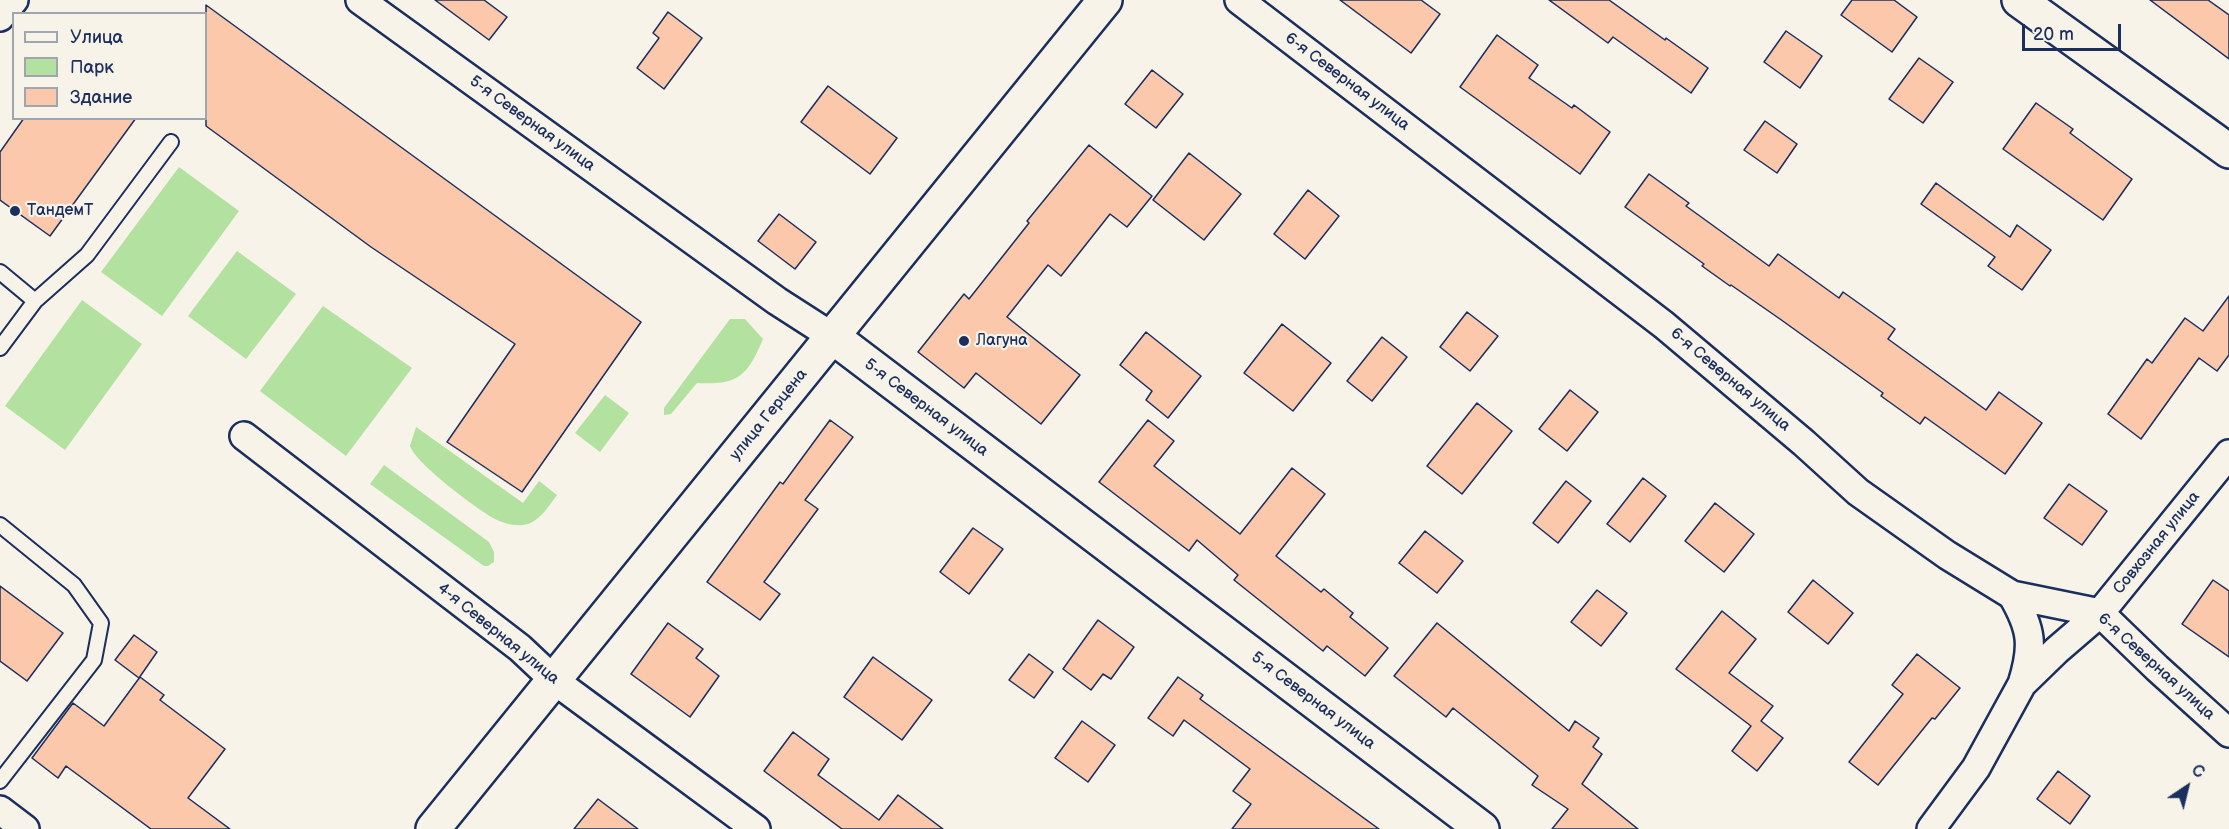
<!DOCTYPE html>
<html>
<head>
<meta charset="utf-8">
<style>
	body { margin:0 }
	#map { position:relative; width:2229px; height:829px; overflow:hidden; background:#f7f3e8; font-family:"Balsamiq Sans",sans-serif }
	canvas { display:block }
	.legend { position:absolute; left:12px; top:12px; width:195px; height:108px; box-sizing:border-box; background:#f7f3e8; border:2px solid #9fa5b1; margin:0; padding:8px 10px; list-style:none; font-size:18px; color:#1b2f5e }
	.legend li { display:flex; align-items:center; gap:12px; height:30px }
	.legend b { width:30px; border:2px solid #9fa5b1 }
	.north { position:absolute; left:2157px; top:757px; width:60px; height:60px; -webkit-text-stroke:4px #f7f3e8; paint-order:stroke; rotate:35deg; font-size:16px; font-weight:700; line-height:24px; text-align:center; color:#1b2f5e }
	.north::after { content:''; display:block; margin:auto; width:21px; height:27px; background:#1b2f5e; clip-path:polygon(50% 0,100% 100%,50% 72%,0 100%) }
	.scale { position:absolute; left:2022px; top:24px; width:99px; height:27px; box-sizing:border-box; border:3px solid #1b2f5e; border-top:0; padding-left:8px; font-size:18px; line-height:21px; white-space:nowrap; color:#1b2f5e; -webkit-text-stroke:4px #f7f3e8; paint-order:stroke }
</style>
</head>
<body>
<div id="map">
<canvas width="2229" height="829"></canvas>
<ul class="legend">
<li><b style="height:8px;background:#f7f3e8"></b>Улица</li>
<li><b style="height:16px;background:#b2e1a0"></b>Парк</li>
<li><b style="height:16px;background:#fbc8ac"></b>Здание</li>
</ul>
<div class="north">С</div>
<div class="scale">20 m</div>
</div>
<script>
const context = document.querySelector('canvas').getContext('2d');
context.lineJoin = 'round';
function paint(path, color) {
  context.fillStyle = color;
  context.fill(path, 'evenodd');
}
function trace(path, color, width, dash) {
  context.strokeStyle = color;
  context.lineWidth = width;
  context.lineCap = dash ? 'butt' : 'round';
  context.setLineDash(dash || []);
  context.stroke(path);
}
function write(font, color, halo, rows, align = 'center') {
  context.font = font + ' "Balsamiq Sans",sans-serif';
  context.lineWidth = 4.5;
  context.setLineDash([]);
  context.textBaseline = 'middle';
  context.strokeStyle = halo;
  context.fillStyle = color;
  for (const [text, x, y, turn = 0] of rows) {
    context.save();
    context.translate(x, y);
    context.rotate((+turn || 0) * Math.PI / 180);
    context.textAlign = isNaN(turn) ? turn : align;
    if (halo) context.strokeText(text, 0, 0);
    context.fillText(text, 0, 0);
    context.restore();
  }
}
paint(new Path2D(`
	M179,167l60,44 -77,105 -61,-44z
	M237,251l59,43 -50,65 -58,-43z
	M82,300l60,44 -77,106 -60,-44z
	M323,306l89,62 -66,88 -86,-65z
	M730,319h15l18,20c-16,38 -25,46 -66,44l-26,31 -7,1v-7z
	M605,395l24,18 -29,39 -25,-19z
	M416,427l107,76 16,-22 18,14c-9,12 -18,28 -34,30 -9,1 -20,-2 -28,-6 -18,-10 -78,-54 -85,-73z
	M384,465l105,77 5,10v10l-6,4h-4l-114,-82z`), '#b2e1a0');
const building = new Path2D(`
	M435,0h49l23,17 -18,23z
	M1340,0h81l19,14 -29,39z
	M1549,0h60l56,40 1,-2 42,30 -17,25 -78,-56 -5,6z
	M1852,0h42l23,17 -25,35 -51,-37z
	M2150,0h58l21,15v44z
	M206,5l435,317 -119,170 -75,-50 68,-98 -144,-97 -165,-121z
	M668,12l34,26 -38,51 -27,-21 22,-30 -6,-5z
	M1786,31l36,25 -22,32 -36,-26z
	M1497,35l41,30 -9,13 43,30 2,-3 36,27 -30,42 -120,-87z
	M1919,58l34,24 -30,41 -34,-24z
	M1152,70l31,24 -27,34 -31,-24z
	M828,86l69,52 -27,36 -69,-52z
	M2036,103l37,26 -3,4 62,46 -29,41 -100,-71z
	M24,118h112l-86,118 -50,-36v-48z
	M1765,121l32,23 -20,29 -33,-23z
	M1089,145l63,51 -25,31 -17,-13 -49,62 -13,-11 -41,52 73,58 -39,49 -65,-51 -12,15 -46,-36 46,-58 5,5 60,-76 -2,-2z
	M1189,153l52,41 -37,46 -51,-40z
	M1649,174l40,29 -3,3 83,60 9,-12 61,44 4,-6 52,37 -7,10 98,71 13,-18 43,31 -37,51 -80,-57 -5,7 -39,-28 2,-3 -103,-74 -49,-34 -1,1 -28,-20 2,-2 -79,-57z
	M1936,183l74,54 7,-12 34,25 -29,40 -34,-24 7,-9 -74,-53z
	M1308,190l31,26 -34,43 -31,-25z
	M779,214l37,28 -21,27 -37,-28z
	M2229,296v59l-12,16 -18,-13 -58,81 -33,-25 39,-55 5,4 33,-45 18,13z
	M1467,312l31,24 -28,35 -30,-24z
	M1282,324l49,39 -38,48 -49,-38z
	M1146,332l55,44 -33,42 -22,-18 6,-9 -32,-26z
	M1382,337l25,20 -35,44 -25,-20z
	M1570,390l28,22 -31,39 -28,-22z
	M1477,403l35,28 -50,63 -35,-28z
	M830,420l23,17 -48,63 13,9 -54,73 16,12 -20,26 -53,-38 73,-100 3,2z
	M1148,420l26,21 -20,25 86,68 52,-66 33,26 -49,62 45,36 3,-3 29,24 -3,4 38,31 -23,28 -38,-30 -4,5 -89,-71 4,-5 -41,-35 -8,11 -90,-69z
	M1643,478l23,18 -36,46 -23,-18z
	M1566,481l25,20 -33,42 -25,-20z
	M2069,484l38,27 -25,34 -38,-27z
	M1715,503l39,31 -30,38 -39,-31z
	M973,528l30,21 -34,45 -29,-22z
	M1425,531l38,30 -26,32 -38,-30z
	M1813,580l40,33 -25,31 -40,-32z
	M2213,580l16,11v66l-47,-33z
	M0,586l63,47 -36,48 -27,-20z
	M1597,590l30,23 -26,33 -30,-24z
	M1722,611l34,28 -27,34 44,33 -12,15 22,17 -26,33 -25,-20 19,-25 -75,-57z
	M1098,620l36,27 -23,32 -8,-5 -12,16 -28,-21z
	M668,623l35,26 -7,9 23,18 -29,41 -59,-43z
	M1437,623l132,108 6,-10 24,17 -6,9 9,7 -20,30 56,45h-86l16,-20 -36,-24 6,-9 -85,-68 -7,9 -52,-41z
	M134,635l23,17 -18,26 -24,-18z
	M1029,654l24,18 -19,26 -25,-18z
	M1917,654l43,34 -25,31 -3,-1 -54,67 -29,-23 54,-68 -11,-9z
	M873,657l59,43 -30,40 -58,-43z
	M140,677l24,18 -4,5 65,49 -37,49 42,31h-79l-85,-63 -8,12 -26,-20 41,-55 31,23z
	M1178,677l25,18 -3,4 179,130h-147l19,-25 -18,-13 17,-22 -66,-49 -11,16 -25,-18z
	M1082,721l33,24 -27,37 -33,-24z
	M793,732l36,27 -11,16 61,45 19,-25 45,34h-101l-78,-58z
	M2058,771l32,25 -20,28 -33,-25z
	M598,799l40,30h-64z`);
paint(building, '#fbc8ac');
trace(building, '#1b2f5e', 1.5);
const service = new Path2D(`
	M0,272l35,29 -35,47
	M35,301l52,-46 84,-113
	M0,525l74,60 27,38 -7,37 -94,121`);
const minor = new Path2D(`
	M360,0l417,301 56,36
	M1239,0l425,325 140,118 54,49 89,63 65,40 88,18 57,55 72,65
	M0,17l14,-17
	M244,436l276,212 35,33 201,148
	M2012,595c20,34 22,51 10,89
	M0,810l25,19
	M1931,829l45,-61 46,-84 35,-34 43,-37 129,-159`);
const tertiary = new Path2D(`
	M833,337l649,492`);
const secondary = new Path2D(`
	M2019,0l210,151`);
const primary = new Path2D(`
	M433,829l672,-829`);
trace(service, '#1b2f5e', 18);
trace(minor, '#1b2f5e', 32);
trace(tertiary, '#1b2f5e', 38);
trace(secondary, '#1b2f5e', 38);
trace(primary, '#1b2f5e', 38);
trace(service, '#f7f3e8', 14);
trace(minor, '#f7f3e8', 27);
trace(tertiary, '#f7f3e8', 33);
trace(secondary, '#f7f3e8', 33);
trace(primary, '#f7f3e8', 33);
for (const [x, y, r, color] of [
	[15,211,6,"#1b2f5e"],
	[964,341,6,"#1b2f5e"]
]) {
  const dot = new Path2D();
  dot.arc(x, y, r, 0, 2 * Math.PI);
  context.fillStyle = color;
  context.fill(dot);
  trace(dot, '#f7f3e8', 2);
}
write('16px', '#1b2f5e', '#f7f3e8', [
	["6-я Северная улица",1347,82,37],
	["5-я Северная улица",532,124,36],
	["6-я Северная улица",1730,380,40],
	["5-я Северная улица",926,408,37],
	["улица Герцена",769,415,-51],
	["Совхозная улица",2157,543,-51],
	["4-я Северная улица",498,634,39],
	["6-я Северная улица",2156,667,42],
	["5-я Северная улица",1313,701,37]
]);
write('16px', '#1b2f5e', '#f7f3e8', [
	["ТандемТ",27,211],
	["Лагуна",976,341]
], 'left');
</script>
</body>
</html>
